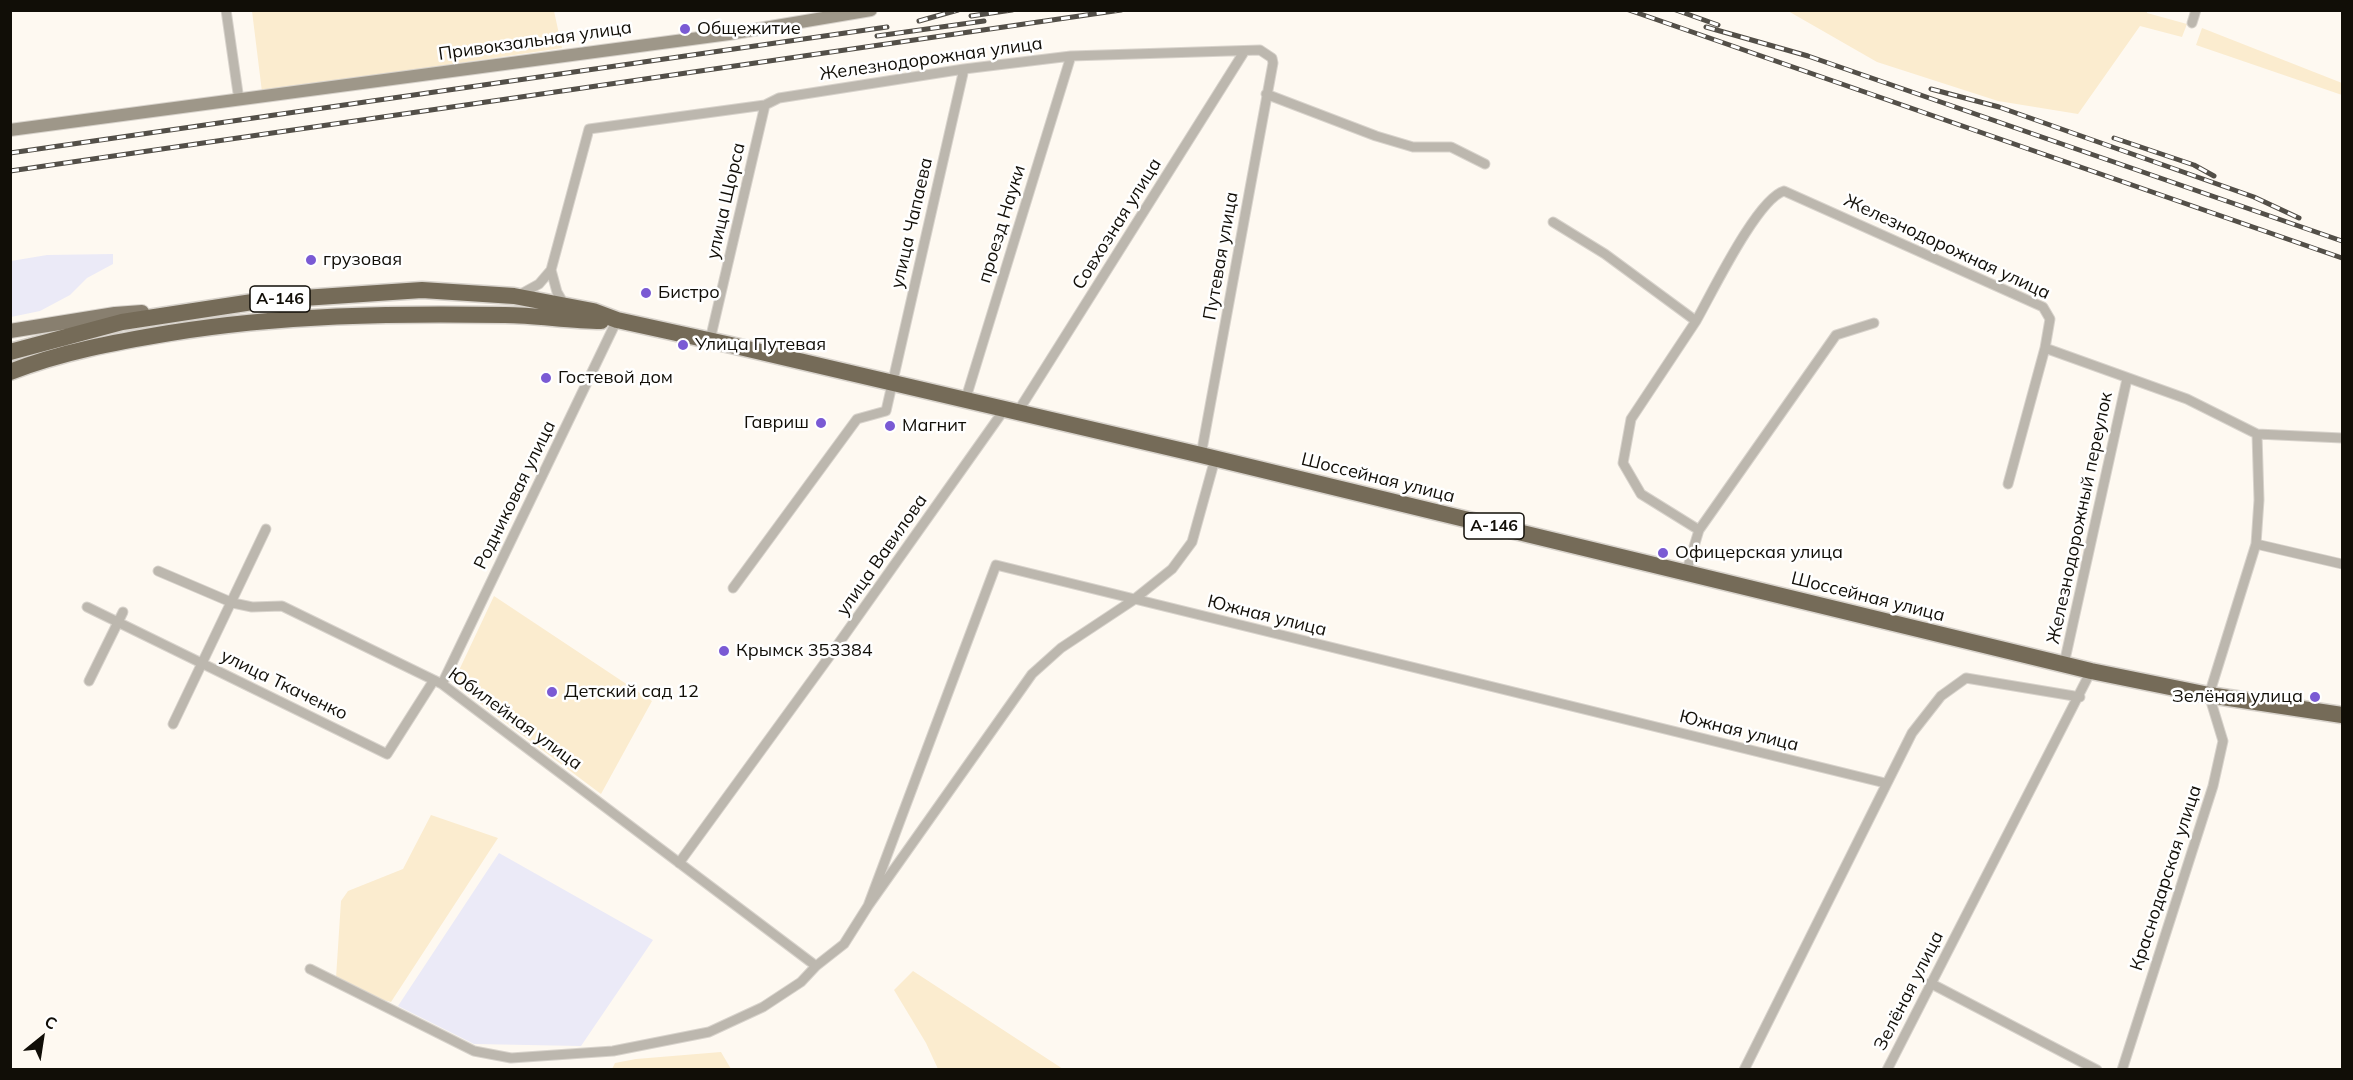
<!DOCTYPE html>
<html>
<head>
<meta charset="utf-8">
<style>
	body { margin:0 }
	#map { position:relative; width:2353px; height:1080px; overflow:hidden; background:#fef9f1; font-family:Mulish,sans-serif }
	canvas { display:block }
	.frame { position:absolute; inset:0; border:12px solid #110e07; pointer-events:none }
	.north { position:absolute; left:12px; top:1008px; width:60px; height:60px; -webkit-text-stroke:4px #fff; paint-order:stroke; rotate:30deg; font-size:16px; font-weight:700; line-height:24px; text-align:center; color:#110e07 }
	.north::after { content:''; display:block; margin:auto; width:21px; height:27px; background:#110e07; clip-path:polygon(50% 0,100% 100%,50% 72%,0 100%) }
</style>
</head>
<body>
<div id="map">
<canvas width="2353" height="1080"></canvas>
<div class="frame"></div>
<div class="north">С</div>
</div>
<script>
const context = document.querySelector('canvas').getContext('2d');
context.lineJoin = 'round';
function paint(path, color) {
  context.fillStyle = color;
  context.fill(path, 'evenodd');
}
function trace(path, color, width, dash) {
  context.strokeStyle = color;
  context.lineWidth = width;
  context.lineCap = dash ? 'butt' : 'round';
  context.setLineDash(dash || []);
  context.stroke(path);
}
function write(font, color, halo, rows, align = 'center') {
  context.font = font + ' Mulish,sans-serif';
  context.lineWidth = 5;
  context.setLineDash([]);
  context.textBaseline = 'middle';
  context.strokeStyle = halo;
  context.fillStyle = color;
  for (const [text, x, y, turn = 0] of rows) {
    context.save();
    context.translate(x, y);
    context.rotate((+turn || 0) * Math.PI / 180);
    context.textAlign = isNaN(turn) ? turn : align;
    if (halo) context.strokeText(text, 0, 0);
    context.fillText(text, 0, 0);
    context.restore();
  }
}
paint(new Path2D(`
	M252,11h302l8,37 -300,44z
	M2147,11v2l40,11 -5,13 -42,-11 -62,88 -80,-13 -121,-39 -89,-51z
	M2202,28l140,55v12l-146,-50z
	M494,596l158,105 -51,93 -148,-111z
	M431,815l67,23 -107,164 -28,-7 -27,-17 5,-77 7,-10 55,-22z
	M913,971l150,98h-125l-12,-26 -32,-53z
	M721,1052l10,17h-119l3,-6 21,-4z`), '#fbeccf');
paint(new Path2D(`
	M113,254v10l-26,14 -17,17 -30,16 -29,6v-56l36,-6z
	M499,853l154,87 -72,106 -107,-2 -76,-38z`), '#ebeaf7');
const street = new Path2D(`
	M226,10l13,90
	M2192,23l4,-13
	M1266,94l110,42 37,11h38l34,17
	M1553,222l52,32 91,67 -65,98 -8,44 18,31 58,36
	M521,294l18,-10 12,-14
	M564,304l-7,-12 -6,-22 38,-141 176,-24 14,-7 185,-29 107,-13 189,-6 12,8 1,5 -72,392
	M1696,321c16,-28 61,-122 88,-130l259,116 7,12 -5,29 142,51 70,35 85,4
	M710,340l55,-235
	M965,401l106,-345
	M1017,413l227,-361
	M2008,484l37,-136
	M2256,544l86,20
	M158,571l75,32 19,4 30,-1 160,78 374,282
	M1686,573l13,-43 137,-195 38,-12
	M733,588l124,-169 29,-8 78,-342
	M87,607l300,147 47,-74
	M2064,664l63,-285
	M89,681l34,-69
	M442,684l175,-364
	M173,724l93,-195
	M679,863l150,-206 175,-247
	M868,906l128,-341 889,218
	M310,969l164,82 37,7 102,-7 96,-19 54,-25 38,-25 15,-16 28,-22 24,-38 164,-232 29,-26 71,-47 40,-32 20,-27 23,-83
	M1930,983l167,87
	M1744,1070l168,-337 29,-37 25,-18 114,19
	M1887,1070l204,-399
	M2122,1070l91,-284 10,-45 -14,-46 47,-151 3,-44 -2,-66`);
const secondary = new Path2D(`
	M10,130l719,-96 142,-24`);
const primary = new Path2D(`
	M10,331l105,-17 27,-2`);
const highway = new Path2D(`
	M10,352l112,-30 137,-21 163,-11 92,6 79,15 24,9 114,25 470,110 890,216 118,24 133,20
	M10,372c51,-20 106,-30 160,-39 111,-18 222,-20 335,-18 32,0 64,6 96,6`);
trace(street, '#d8d3cc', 11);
trace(secondary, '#d8d3cc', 14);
trace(primary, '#d8d3cc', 16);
trace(highway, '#d8d3cc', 19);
trace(street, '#bcb7ae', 9);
trace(secondary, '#9e9789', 12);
trace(primary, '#887f6f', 14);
trace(highway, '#756b58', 16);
const rail = new Path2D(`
	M1629,10l713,248
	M1676,10l42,15
	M971,16l41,-6
	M919,21l39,-11
	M1706,27l102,29 534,185
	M877,36l107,-15
	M1931,89l68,18 255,90 45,21
	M2114,138l80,27 20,11
	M10,153l877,-126
	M10,171l1111,-161`);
trace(rail, '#534f48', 5);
trace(rail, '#fff', 3, [9]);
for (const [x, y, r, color] of [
	[685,29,6,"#7a5ad4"],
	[311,260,6,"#7a5ad4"],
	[646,293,6,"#7a5ad4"],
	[683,345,6,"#7a5ad4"],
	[546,378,6,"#7a5ad4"],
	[821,423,6,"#7a5ad4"],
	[890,426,6,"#7a5ad4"],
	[1663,553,6,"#7a5ad4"],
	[724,651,6,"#7a5ad4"],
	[552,692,6,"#7a5ad4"],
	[2315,697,6,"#7a5ad4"]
]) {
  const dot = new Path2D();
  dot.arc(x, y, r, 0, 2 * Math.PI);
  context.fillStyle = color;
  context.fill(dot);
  trace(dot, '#fff', 2);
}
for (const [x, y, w] of [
	[280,299,60],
	[1494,526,60]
]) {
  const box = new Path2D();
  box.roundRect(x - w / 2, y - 13, w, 26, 4.5);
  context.fillStyle = '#fff';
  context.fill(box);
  trace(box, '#110e07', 1.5);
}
write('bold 16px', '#110e07', null, [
	["А-146",280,299],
	["А-146",1494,526]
]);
write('18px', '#110e07', '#fff', [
	["Общежитие",697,29],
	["грузовая",323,260],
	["Бистро",658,293],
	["Улица Путевая",695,345],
	["Гостевой дом",558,378],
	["Гавриш",809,423,"right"],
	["Магнит",902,426],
	["Офицерская улица",1675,553],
	["Крымск 353384",736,651],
	["Детский сад 12",564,692],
	["Зелёная улица",2303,697,"right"]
], 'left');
write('18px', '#110e07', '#fff', [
	["Привокзальная улица",535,41,-8],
	["Железнодорожная улица",931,59,-8],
	["улица Щорса",726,201,-77],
	["улица Чапаева",912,223,-77],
	["проезд Науки",1002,224,-73],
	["Совхозная улица",1117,224,-58],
	["Железнодорожная улица",1947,247,25],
	["Путевая улица",1221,256,-80],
	["Шоссейная улица",1378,478,14],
	["Родниковая улица",515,495,-64],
	["Железнодорожный переулок",2080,518,-78],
	["улица Вавилова",882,555,-55],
	["Шоссейная улица",1868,597,14],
	["Южная улица",1267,616,14],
	["улица Ткаченко",284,685,26],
	["Юбилейная улица",515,719,36],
	["Южная улица",1739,731,14],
	["Краснодарская улица",2166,878,-72],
	["Зелёная улица",1909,991,-63]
]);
</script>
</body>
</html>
